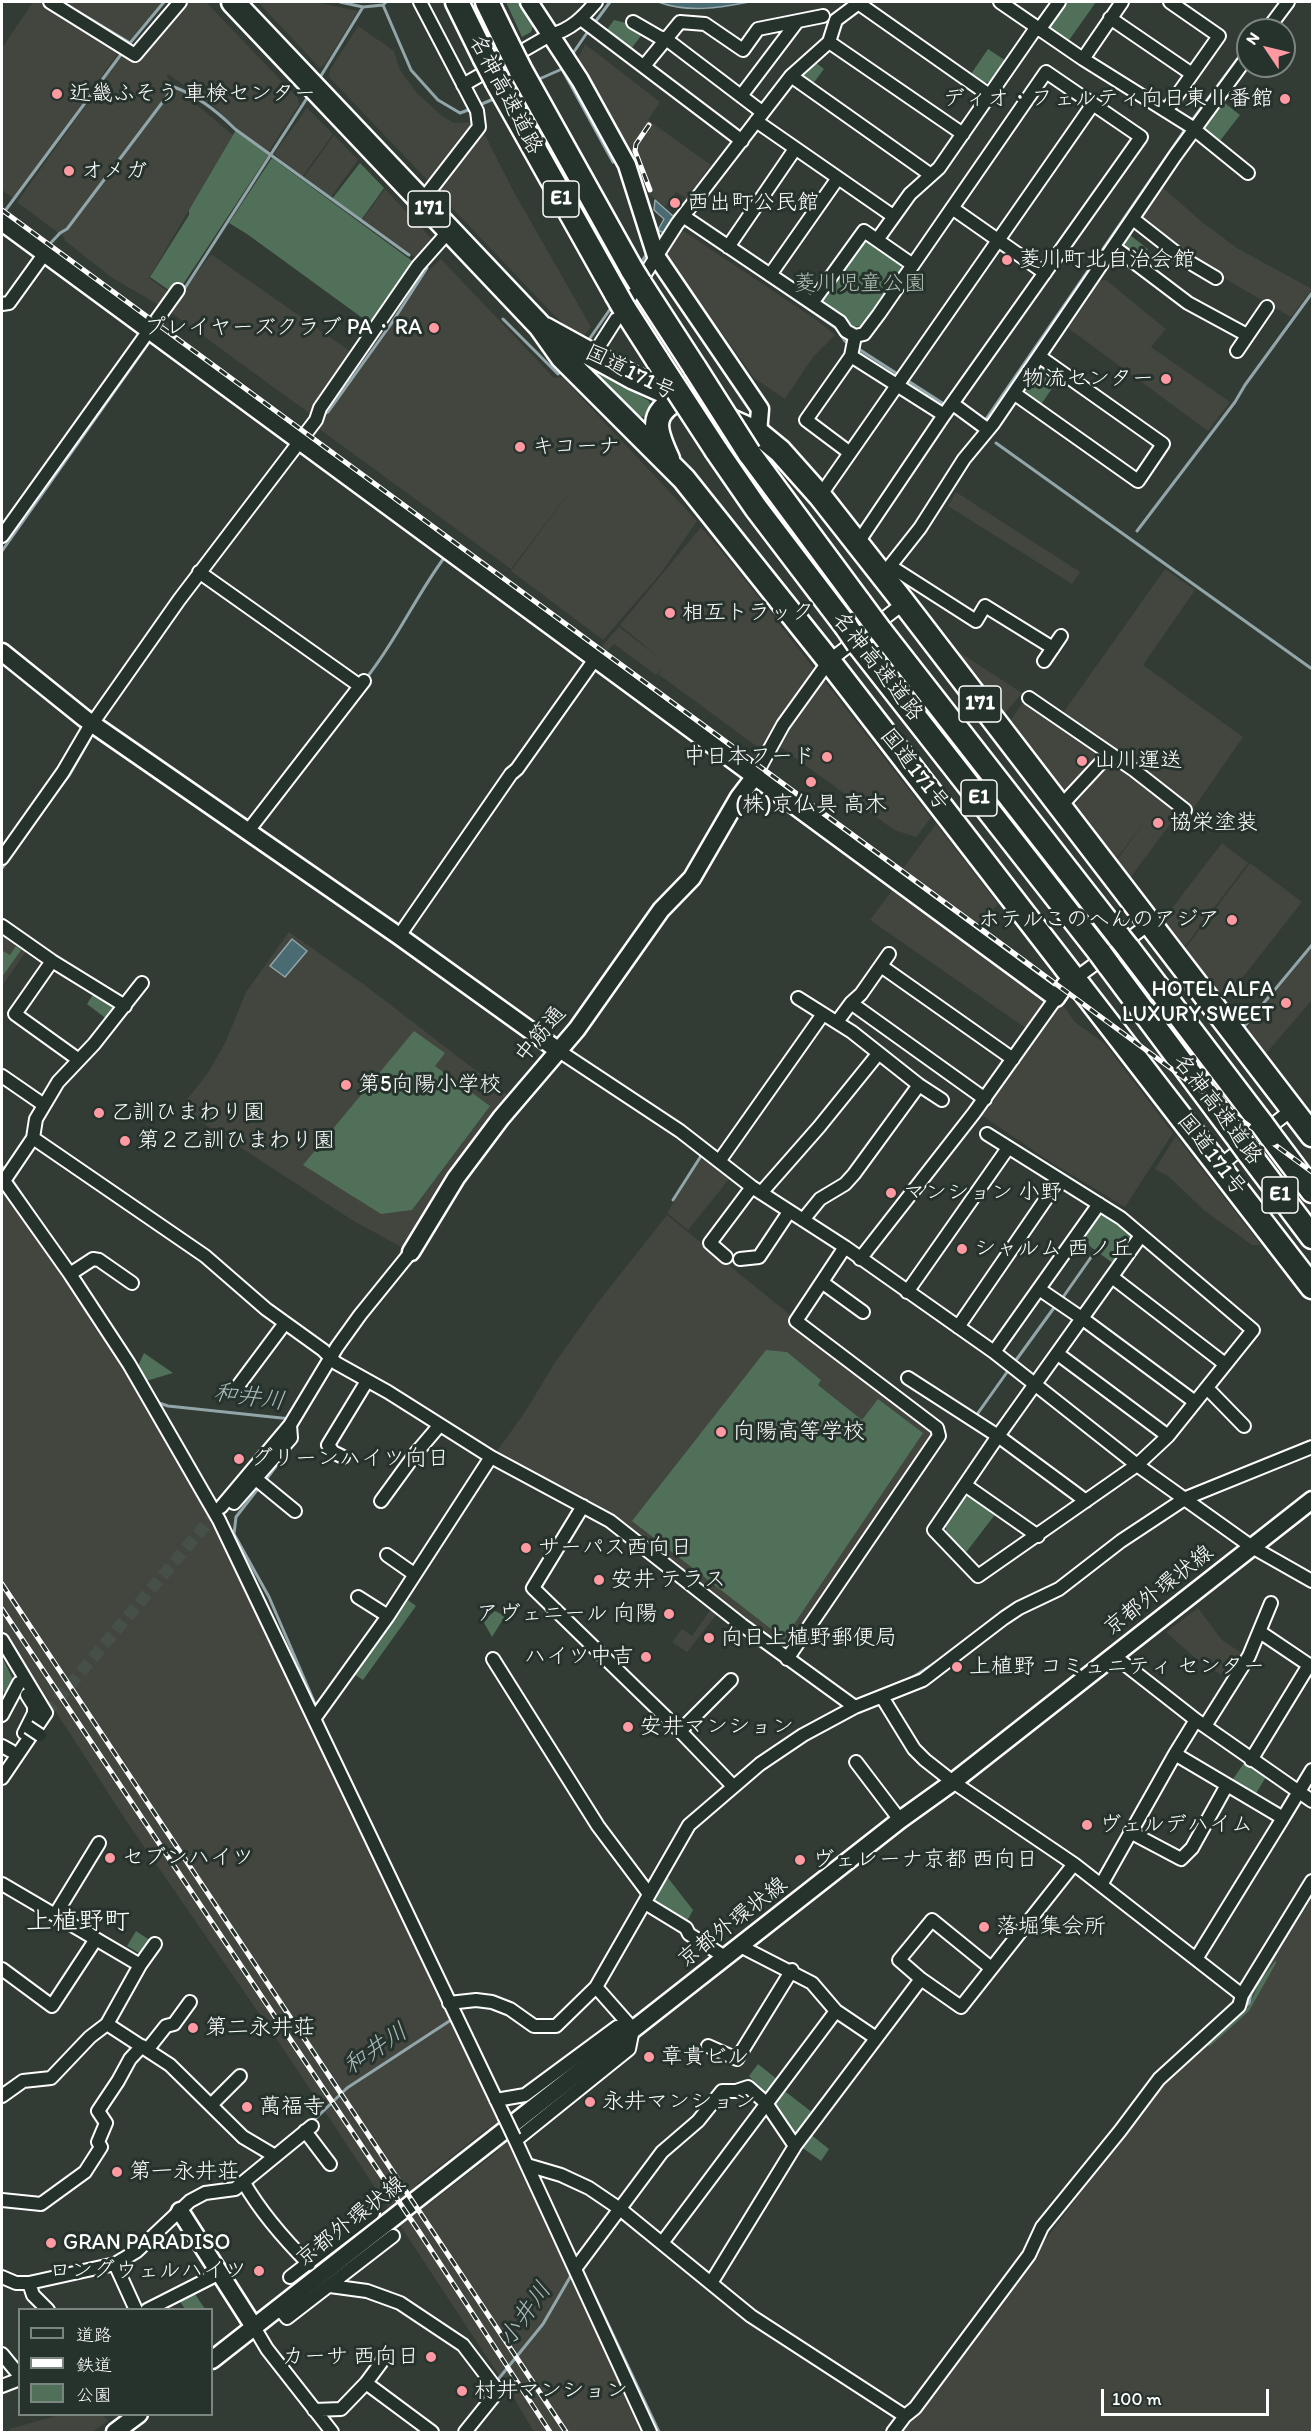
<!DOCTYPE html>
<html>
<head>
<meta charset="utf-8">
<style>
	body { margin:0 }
	#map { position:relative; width:1314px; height:2434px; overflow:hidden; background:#333b35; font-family:Itim,"Klee One",sans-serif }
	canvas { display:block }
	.frame { position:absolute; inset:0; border:3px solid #fff; pointer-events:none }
	.legend { position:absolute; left:18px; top:2308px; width:195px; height:108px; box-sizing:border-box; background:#26332d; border:2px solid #7d8581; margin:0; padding:8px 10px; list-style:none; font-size:18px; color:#fff }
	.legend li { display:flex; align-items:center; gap:12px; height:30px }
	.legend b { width:30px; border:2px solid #7d8581 }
	.north { position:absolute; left:1236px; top:18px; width:60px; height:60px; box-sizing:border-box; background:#26332d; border:2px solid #7d8581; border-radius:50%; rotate:305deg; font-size:16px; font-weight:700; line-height:24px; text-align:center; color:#fff }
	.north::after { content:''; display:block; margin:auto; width:21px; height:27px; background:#ff9aa2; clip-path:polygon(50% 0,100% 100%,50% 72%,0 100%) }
	.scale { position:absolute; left:1101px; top:2389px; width:168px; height:27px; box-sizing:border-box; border:3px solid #fff; border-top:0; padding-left:8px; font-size:18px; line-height:21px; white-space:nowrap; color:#fff; -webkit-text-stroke:4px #26332d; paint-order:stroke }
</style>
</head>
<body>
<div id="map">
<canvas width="1314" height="2434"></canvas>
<div class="frame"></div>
<ul class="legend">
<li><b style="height:8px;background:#26332d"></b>道路</li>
<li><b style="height:8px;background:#fff"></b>鉄道</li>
<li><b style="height:16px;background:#507059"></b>公園</li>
</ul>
<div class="north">N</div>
<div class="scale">100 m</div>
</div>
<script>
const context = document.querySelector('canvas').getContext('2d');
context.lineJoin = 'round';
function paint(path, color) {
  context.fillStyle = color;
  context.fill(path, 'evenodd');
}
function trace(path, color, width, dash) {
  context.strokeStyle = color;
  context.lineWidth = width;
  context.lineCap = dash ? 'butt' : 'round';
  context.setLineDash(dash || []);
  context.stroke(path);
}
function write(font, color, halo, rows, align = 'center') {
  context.font = font + ' Itim,"Klee One",sans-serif';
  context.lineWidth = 6;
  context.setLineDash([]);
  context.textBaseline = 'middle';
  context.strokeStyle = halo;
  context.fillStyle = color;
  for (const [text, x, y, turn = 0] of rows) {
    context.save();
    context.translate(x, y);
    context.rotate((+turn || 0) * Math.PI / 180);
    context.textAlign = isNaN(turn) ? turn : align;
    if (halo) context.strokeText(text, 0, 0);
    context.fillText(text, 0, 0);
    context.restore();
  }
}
paint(new Path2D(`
	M33,2h8l78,50 -105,147 -12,-9v-142z
	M63,2h99l-34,40z
	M188,2h18l92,96 1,7 -31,47 -30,-22 -21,-21 -49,-35 -1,2 5,8 61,51 -84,143 29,21 33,-45 143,100 -41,62 -144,-105 -58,-34 -47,-37 1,-2 -48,-36 106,-149 13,8z
	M258,2h57l43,9 -33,53 -5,4z
	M358,26l36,25 6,19 17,23 25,23 12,7 18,-1 1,3 -43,58 -101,-106 1,-7z
	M585,44l75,58 -12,18 63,45 -25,33 -10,-6 -11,15 -16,-13 -21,-46 -50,-89z
	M307,108l26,26 -31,43 -28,-23z
	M484,133l31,61 76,133 -8,10 -17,-11 -16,-15 -113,-119z
	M334,135l24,25 -27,37 -27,-20z
	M1162,187l40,35 35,26 75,41 -21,28 -100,-58 -50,-41z
	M385,189l47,50 -15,20 -55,-39z
	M679,228l139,93 17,14 -22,22 -28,42 -31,-21 -88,-124z
	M441,259l113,119 8,-1 135,144 -36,52 -58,67 -92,-69 66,-89 -66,87 -193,-141 109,-156z
	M1106,280l60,49 -15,18 79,55 -22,29 -140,-103 21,-30 3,1 -4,-3 10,-15z
	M956,492l124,80 -8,12 -124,-78z
	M701,527l38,45 76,98 -40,54 -12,27 -105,-77 6,-9 -8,10 -42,-31 -14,14 -5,-4 24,-27 39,30 -38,-32z
	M1165,569l30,21 -52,75 100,72 -50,72 -130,-96z
	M953,648l69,45 -21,25 -53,-68z
	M823,679l108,139 -15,19 -22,-7 -115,-84 8,-16z
	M1026,698l74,56 -31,38 -6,-1 -9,-12 -3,1 -43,-56z
	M1109,761l70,51 -49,66 -14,-17 33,-45 -33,43 -41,-54z
	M936,824l62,80 -22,28 -78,-57z
	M1222,843l26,20 -65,86 -21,-28z
	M1250,863l52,39 -78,99 -40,-51z
	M896,885l156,115 -22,31 -160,-111z
	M2,932l25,18 -25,36z
	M289,932l77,54 143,110 -104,153 -53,-29 -172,-112 28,-35 18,-32 20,-49z
	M1312,948v52l-50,58 -18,-25 10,-15z
	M1060,1001l15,21 30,22 68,89 -48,74 -76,-46 -69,-47z
	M1176,1136l54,69 31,40h-9l-47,-34 -37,-35 -13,-7z
	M703,1156l27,22 -42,52 -21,-17z
	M2,1186l98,142 116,195 237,498 36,82 44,87 26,62 63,130 18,50h-106l-19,-32 -133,-202 -104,-157 -153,-222 -123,-191zM488,2128l10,23 -69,53 -12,-20z
	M667,1215l265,215 1,5 -143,214 -6,3 -173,-133 -117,-64 31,-43 29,-48 42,-59z
	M1198,1608l24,32 23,15 -16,25 -34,-22 -29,-26z
	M711,1609l6,5 -30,38 -15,-10 10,-13 10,7z
	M1312,1893v539h-411l262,-349 85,-78 7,-19z
	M63,2414l40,1 5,6 -16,11h-80l-3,-3z`), '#43453f');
paint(new Path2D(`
	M506,2h18l10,21 -3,9 -9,5z
	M1065,2h31l-29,41 -16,-12 -1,-8z
	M614,20l16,4 13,9 -12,16 -25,-18z
	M988,49l18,12 -13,20 -9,2 -13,-9z
	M815,62l9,7 -12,16 -9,-6v-6z
	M1222,101l18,14 -21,27 -14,-11 -1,-7z
	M236,130l33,24 -93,141 -26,-18 39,-62v-5z
	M272,158l143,105 -43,62 -125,-91 -18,-11z
	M360,163l24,25 -23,32 -29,-21z
	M1130,235l18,14 -8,11 -14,-10 -1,-8z
	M870,239l30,22 1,8 -40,57 -10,1 -29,-22 -2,-9 41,-55z
	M1044,368l15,10 -19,28 -14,-10 -1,-8 13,-19z
	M599,372l50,29 3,7 -2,6 -5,3 -8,-1 -42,-41z
	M16,946l5,4 -19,27v-24l1,-2 7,4z
	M94,993l18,12 2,7 -6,8 -21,-16z
	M414,1031l31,22 -10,13 55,40 -78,104 -31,4 -78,-49z
	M1101,1209l31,22v8l-18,25 -34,-25z
	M766,1350l21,2 34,28 -3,5 44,35 16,-21 45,34 -139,206 -152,-118z
	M144,1353l29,20 -27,8 -8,-15z
	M973,1495l24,17 -33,43 -18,-20v-11l18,-27z
	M408,1600l8,6 -53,74 -9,-6z
	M495,1611l10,5 -13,21 -9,-16z
	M2,1657l11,22 -5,15 -6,-3z
	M1244,1763l22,14 -11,18 -24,-13z
	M665,1874l28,36 -6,11 -36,-19z
	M136,1931l15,10 -9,14 -15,-9z
	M1276,1960v3l-27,48 -39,35h-3l42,-40 11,-25z
	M758,2064l20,16 -12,15 -17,-19z
	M782,2089l31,24 -19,25 -19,-30 -1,-7z
	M810,2134l19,15 -8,12 -21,-15z
	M193,2291l12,18h-20l-6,-9z`), '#507059');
const water = new Path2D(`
	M658,2h91c-30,6 -61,11 -91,0z
	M655,200l18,16 3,-3 3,2 -12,20 -9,-5 6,-11 -10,-9z
	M292,939l15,12 -22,26 -15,-11z`);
paint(water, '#4a6b71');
trace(water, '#92a6aa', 1.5);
trace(new Path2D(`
	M62,2l68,41 34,-41
	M340,2l23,5 20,-2 3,-3
	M383,5l28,65 27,30 22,13 11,-4
	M593,25l17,-23
	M1259,30l14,-17
	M823,40l9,-24
	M571,56l18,-26
	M562,69l51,93
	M319,79l44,-72
	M537,80l25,-11
	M761,105l27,-35
	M477,106l19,-8
	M1190,123l58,-78
	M743,129l14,-19
	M2,215l120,-162
	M46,248l14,-15 7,-4 107,-142c24,9 43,24 61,42l174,126
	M732,256l104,72 9,13 6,4
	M640,264l8,-12
	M183,291l126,-196
	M503,319l55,55 5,-6
	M158,329l10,-15
	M588,341l25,-36
	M857,348l42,27
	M905,379l42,27
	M322,415l6,-3 63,-88 36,-56
	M984,422l202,-294
	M996,443l316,226
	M1137,531l98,-129 10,-17 67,-92
	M2,551l146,-207
	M201,561l90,-118
	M368,676c29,-37 48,-80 76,-118
	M57,791l13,-17 20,-35
	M2,868l6,-8
	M1243,1028l69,-83
	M2,1166l4,6
	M10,1177l42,62
	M673,1200l28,-44
	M1061,1300l33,-47
	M103,1314l19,29
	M1014,1363l42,-58
	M152,1392l7,11 9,3 123,13
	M978,1413l32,-45
	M295,1424l2,14
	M265,1481l23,-31
	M260,1486l-24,31 -2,17 35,63 47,109
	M910,1679l28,-18
	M864,1697l40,-16
	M1242,2009l7,-6 2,-9 61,-101
	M313,2121l34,-33 107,-70
	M618,2216l25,20
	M581,2267l78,165
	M736,2312l14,10
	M496,2382l47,-58 30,-52
	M478,2406l14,-19
	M881,2408l17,11`), '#92a6aa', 3);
trace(new Path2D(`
	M46,1713l174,-205`), '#474f49', 12, [12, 6]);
const street = new Path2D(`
	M50,2l85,53 45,-53
	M420,2l57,109 2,16 -58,75
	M1000,2l83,57 107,67 58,47
	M858,3l131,92
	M1110,18l82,56
	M581,19l161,122
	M633,22l26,15 7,2 96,73
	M1039,30l20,-28
	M1267,30l21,-28
	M829,42l134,92
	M1083,59l39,-57
	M644,66l36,-44 25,2 38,26 15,-21 65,-13
	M791,76l140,99
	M463,85l87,-50c21,-5 33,-18 46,-33
	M741,96l56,-74
	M1166,111l53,-75 -49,-34
	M756,121l137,95
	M952,208l93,65
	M683,216l157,106 6,9 9,5
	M1133,219l51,40 32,19
	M877,240l33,-46 29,-26 97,-140
	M728,247l67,-98
	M1114,247l74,56 59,32
	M770,275l68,-97
	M812,303l52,-72 49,34
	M2,304l7,-1 36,-50
	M1237,351l30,-44
	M851,356l93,59
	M592,357l85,-133 114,-148 38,-34 7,-22 24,-18
	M1015,394l123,87 25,-37 -123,-87
	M953,404l34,25
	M850,453l-44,-33 45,-64 4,-20 9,-2 15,-20 167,-242 95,65 -197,278 -87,129
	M820,496l273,-392
	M2,536l176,-246
	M890,566l86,55 9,-15 68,42
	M199,572l161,114
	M880,574l10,-8 30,-38 44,-69 29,-35 182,-268 73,-100
	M1044,661l17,-25
	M1029,698l105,72 51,40
	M755,776l28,-51 46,-64 75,-58
	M1059,808l50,-54
	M248,831l116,-150
	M2,858l61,-86 24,-41 92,-131 121,-159 16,-21 4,-12 98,-142 31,-35
	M2,926l50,35 73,45
	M399,936l112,-162 6,-5 78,-110
	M52,961l-37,53 64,46
	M881,966l132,93
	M1074,978l6,-3 69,-51
	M798,998l54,34 67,53 23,15
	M851,1003l10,-9 28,-40
	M837,1022l14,-19 134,96
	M559,1051l121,80 72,56 93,60 149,105 143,113 115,82 60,34
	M2,1076l42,29
	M987,1134l134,84 132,112 -85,106 -31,29 -159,111 -44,-46 64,-94 142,-199
	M33,1138l172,118 61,53 57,41 13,13 52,29 103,65 119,64 132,104 113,82
	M720,1160l103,-146
	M1219,1166l74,-57
	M2,1178l68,96 59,90 90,156 285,596
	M4,1181l29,-43 3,-19 22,-37 36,-38 48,-61
	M761,1193l58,-66 59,-73
	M803,1220l17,-21 25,-15 9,-10 65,-89
	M726,1257l-16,-14 42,-56
	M740,1259l19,-2 30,-45
	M860,1259l114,-146 82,-115
	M70,1274l23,-15 6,1 33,23
	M1112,1277l113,87
	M823,1283l40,29
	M1039,1289l44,30 112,83
	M907,1292l101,-144
	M958,1327l101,-147
	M994,1352l105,-148
	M1058,1354l110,82
	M908,1378l90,58 88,65
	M238,1386l47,-63
	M1207,1388l37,38
	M343,1457l-10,-5 -5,-7 39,-64
	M256,1479l39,32
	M965,1485l73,51
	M381,1501l35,-48 23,-27
	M234,1503l57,-65 -1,-13
	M583,1506l-50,82 147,143 52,54
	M221,1507l69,-82 47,-78 23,-32 51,-63
	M387,1555l27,19
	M358,1597l30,19
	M1260,1632l52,35
	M2,1640l44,73 -44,65
	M1113,1655l83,65 116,81
	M493,1659l105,167 51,68
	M787,1659l152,-223 -2,-8 -141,-107 49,-74
	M882,1697l32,52 11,11 28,22 121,82 168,131
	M2,1715l17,-32
	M314,1719l74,-103 103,-159
	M1205,1726l44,-70 22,-53
	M680,1731l51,-51
	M24,1733l10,-20v-7l-7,-11
	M2,1746l9,5
	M1175,1754l108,64 -87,141
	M1251,1760l58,-95
	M856,1762l44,58
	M1283,1818l29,-48
	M1130,1832l51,27 11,-11 35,-63
	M2,1884l138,81
	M1101,1885l74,-131 21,-34
	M645,1903l41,25 3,6 36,23
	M55,1915l44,-72
	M740,1946l72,37 24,28 40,27
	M2,1969l50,37 44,-67
	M921,1979l-22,-19 33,-40 59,48
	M596,1987l37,42
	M449,2003l27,-3 16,2 18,7 24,17h22l40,-39 93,-162 71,-61 43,-29 52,-28 68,-27 81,-62 15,-10 40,-19 62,-48 65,-43 126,-51
	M107,2024l63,41 73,72 32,19
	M708,2046l29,13 55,-89
	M147,2050l19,-24 8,-2 16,-22
	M2,2096l21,-15 28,-3 39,-41 17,-13 33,-59 15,-21
	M496,2100l29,-5 92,-68 16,2
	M211,2105l29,-29
	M305,2131l25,33
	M514,2137l136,295
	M516,2140l113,-91 4,-20
	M527,2165l34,10 28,13 31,21 131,107 154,100
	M244,2183c18,31 39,55 65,81
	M2,2200l39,4 44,-32 16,-25 -3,-5 8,-19 -8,-12 20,-30 12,-22 12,-13
	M662,2243l174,-232
	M115,2264l21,46
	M575,2269l87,-117 36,-31 24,-30h14l12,-4 18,16 29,43
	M2,2277l14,6h13l86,-19 22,-13 53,-50 15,-8 30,-4 77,-63
	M290,2277l83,-64
	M29,2283l4,12 15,15
	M711,2283l84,-137 126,-167 40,28 113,-143
	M330,2286l37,5 33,12 63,42 35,46 -33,41
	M279,2308l8,10 106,-82
	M147,2310l73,-37
	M254,2327l13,22 65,83
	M2,2354l18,22
	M366,2383l66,49
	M2,2386l18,-7
	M314,2410l27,-1 25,-26 17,-23
	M893,2432l12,-16 10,-8 114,-153 13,-28 78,-96 39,-52 80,-73 3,-11 70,-114`);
const secondary = new Path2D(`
	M529,2l51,78 47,85 29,91 104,153 -2,24
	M2,222l1054,776 9,-13 9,-7
	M2,652l82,66 315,218 160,115
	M411,1252l45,-74 45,-60 76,-89 84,-119 31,-32 47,-81 16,-21
	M180,2211l74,116
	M212,2360l688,-540 53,-38 359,-282
	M115,2432l24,-18`);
const highway = new Path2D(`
	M233,2l307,324 22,31 122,122 145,182 483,626
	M457,2l27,55
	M487,2l20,41
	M520,69l112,201
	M497,82l119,212
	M640,283l55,85
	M624,308l34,53
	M545,329l89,49 124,55 22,18 40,45 84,107 408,532
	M716,450l40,58 89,117
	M749,453l111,150
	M668,459c-13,-28 -20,-46 12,-61
	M880,630l240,308
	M858,644l242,309
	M1128,948l134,176
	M1108,964l132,177
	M1270,1135l42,56
	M1248,1152l64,85`);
trace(street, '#fff', 16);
trace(secondary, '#fff', 21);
trace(highway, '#fff', 27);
trace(street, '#26332d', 12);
trace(secondary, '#26332d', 16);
trace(highway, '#26332d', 22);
const rail = new Path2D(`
	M649,125l-13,19 -1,7 15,39
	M2,210l1310,962
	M2,1584l564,848
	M2,1609l418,624 130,199`);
trace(rail, '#fff', 5);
trace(rail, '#26332d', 3, [9]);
const streetBridge = new Path2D(`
	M28,1727l12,8
	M504,2116l10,21`);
const highwayBridge = new Path2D(`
	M507,43l13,26
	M484,57l13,25
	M632,270l8,13
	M616,294l8,14
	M658,361l58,89
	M695,368l54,85
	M860,603l20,27
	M845,625l13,19
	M1120,938l8,10
	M1100,953l8,11
	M1262,1124l8,11
	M1240,1141l8,11`);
trace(streetBridge, '#fff', 16, []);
trace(highwayBridge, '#fff', 27, []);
trace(streetBridge, '#26332d', 12);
trace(highwayBridge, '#26332d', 22);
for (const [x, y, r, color] of [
	[57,94,6,"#ff9aa2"],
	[1285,99,6,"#ff9aa2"],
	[69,171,6,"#ff9aa2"],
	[675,203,6,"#ff9aa2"],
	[1007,260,6,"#ff9aa2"],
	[434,328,6,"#ff9aa2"],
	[1166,379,6,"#ff9aa2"],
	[520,447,6,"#ff9aa2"],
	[670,613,6,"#ff9aa2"],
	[827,757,6,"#ff9aa2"],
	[1082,761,6,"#ff9aa2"],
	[811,782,6,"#ff9aa2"],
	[1158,823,6,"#ff9aa2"],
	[1232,920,6,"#ff9aa2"],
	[1286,1003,6,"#ff9aa2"],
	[346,1085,6,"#ff9aa2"],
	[99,1113,6,"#ff9aa2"],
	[125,1141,6,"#ff9aa2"],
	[891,1193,6,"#ff9aa2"],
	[962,1249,6,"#ff9aa2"],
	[721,1432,6,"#ff9aa2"],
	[239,1459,6,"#ff9aa2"],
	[526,1548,6,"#ff9aa2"],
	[599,1580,6,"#ff9aa2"],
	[669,1614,6,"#ff9aa2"],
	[709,1638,6,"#ff9aa2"],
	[646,1657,6,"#ff9aa2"],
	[957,1667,6,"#ff9aa2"],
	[628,1727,6,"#ff9aa2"],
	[1087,1825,6,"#ff9aa2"],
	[110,1858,6,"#ff9aa2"],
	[800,1860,6,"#ff9aa2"],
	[984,1927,6,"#ff9aa2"],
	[193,2028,6,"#ff9aa2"],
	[649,2057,6,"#ff9aa2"],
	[590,2102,6,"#ff9aa2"],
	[247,2107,6,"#ff9aa2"],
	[117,2172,6,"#ff9aa2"],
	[51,2243,6,"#ff9aa2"],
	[259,2271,6,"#ff9aa2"],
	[431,2357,6,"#ff9aa2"],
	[462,2391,6,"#ff9aa2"]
]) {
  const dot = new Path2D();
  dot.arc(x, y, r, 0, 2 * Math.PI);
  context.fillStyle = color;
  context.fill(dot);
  trace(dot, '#26332d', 2);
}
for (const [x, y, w] of [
	[561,199,36],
	[429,209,42],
	[980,704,42],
	[979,798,36],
	[1280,1195,36]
]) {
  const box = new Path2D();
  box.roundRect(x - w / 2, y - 18, w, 36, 4.5);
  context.fillStyle = '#26332d';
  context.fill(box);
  trace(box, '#fff', 1.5);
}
write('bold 21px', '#fff', null, [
	["E1",561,199],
	["171",429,209],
	["171",980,704],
	["E1",979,798],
	["E1",1280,1195]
]);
write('22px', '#fff', '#26332d', [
	["近畿ふそう 車検センター",69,94],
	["ディオ・フェルティ向日東Ⅱ番館",1273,99,"right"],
	["オメガ",81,171],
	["西出町公民館",687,203],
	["菱川町北自治会館",1019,260],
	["プレイヤーズクラブ PA・RA",422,328,"right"],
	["物流センター",1154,379,"right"],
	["キコーナ",532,447],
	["相互トラック",682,613],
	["中日本フード",815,757,"right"],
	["山川運送",1094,761],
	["(株)京仏具 高木",811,805,"center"],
	["協栄塗装",1170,823],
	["ホテルこのへんのアジア",1220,920,"right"],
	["HOTEL ALFA",1274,990,"right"],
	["LUXURY SWEET",1274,1015,"right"],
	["第5向陽小学校",358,1085],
	["乙訓ひまわり園",111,1113],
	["第２乙訓ひまわり園",137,1141],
	["マンション 小野",903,1193],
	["シャルム 西ノ丘",974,1249],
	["向陽高等学校",733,1432],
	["グリーンハイツ向日",251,1459],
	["サーパス西向日",538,1548],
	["安井 テラス",611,1580],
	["アヴェニール 向陽",657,1614,"right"],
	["向日上植野郵便局",721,1638],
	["ハイツ中吉",634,1657,"right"],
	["上植野 コミュニティ センター",969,1667],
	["安井マンション",640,1727],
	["ヴェルデハイム",1099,1825],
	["セブンハイツ",122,1858],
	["ヴェレーナ京都 西向日",812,1860],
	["落堀集会所",996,1927],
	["第二永井荘",205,2028],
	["章貴ビル",661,2057],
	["永井マンション",602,2102],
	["萬福寺",259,2107],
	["第一永井荘",129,2172],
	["GRAN PARADISO",63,2243],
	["ロングウェルハイツ",247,2271,"right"],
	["カーサ 西向日",419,2357,"right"],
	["村井マンション",474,2391]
], 'left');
write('22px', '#fff', '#26332d', [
	["名神高速道路",505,95,62],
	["国道171号",630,373,26],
	["名神高速道路",877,667,52],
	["国道171号",914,770,52],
	["中筋通",541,1035,-50],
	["名神高速道路",1217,1110,53],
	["国道171号",1211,1155,52],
	["京都外環状線",1159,1591,-38],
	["京都外環状線",733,1923,-38],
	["京都外環状線",351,2222,-38]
]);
write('22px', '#b0bfb4', '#26332d', [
	["菱川児童公園",860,284]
]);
write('italic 24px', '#aebcbf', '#26332d', [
	["和井川",249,1398,8],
	["和井川",376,2050,-34],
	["小井川",526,2315,-55]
]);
write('26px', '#fff', '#26332d', [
	["上植野町",78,1922]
]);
</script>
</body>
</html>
